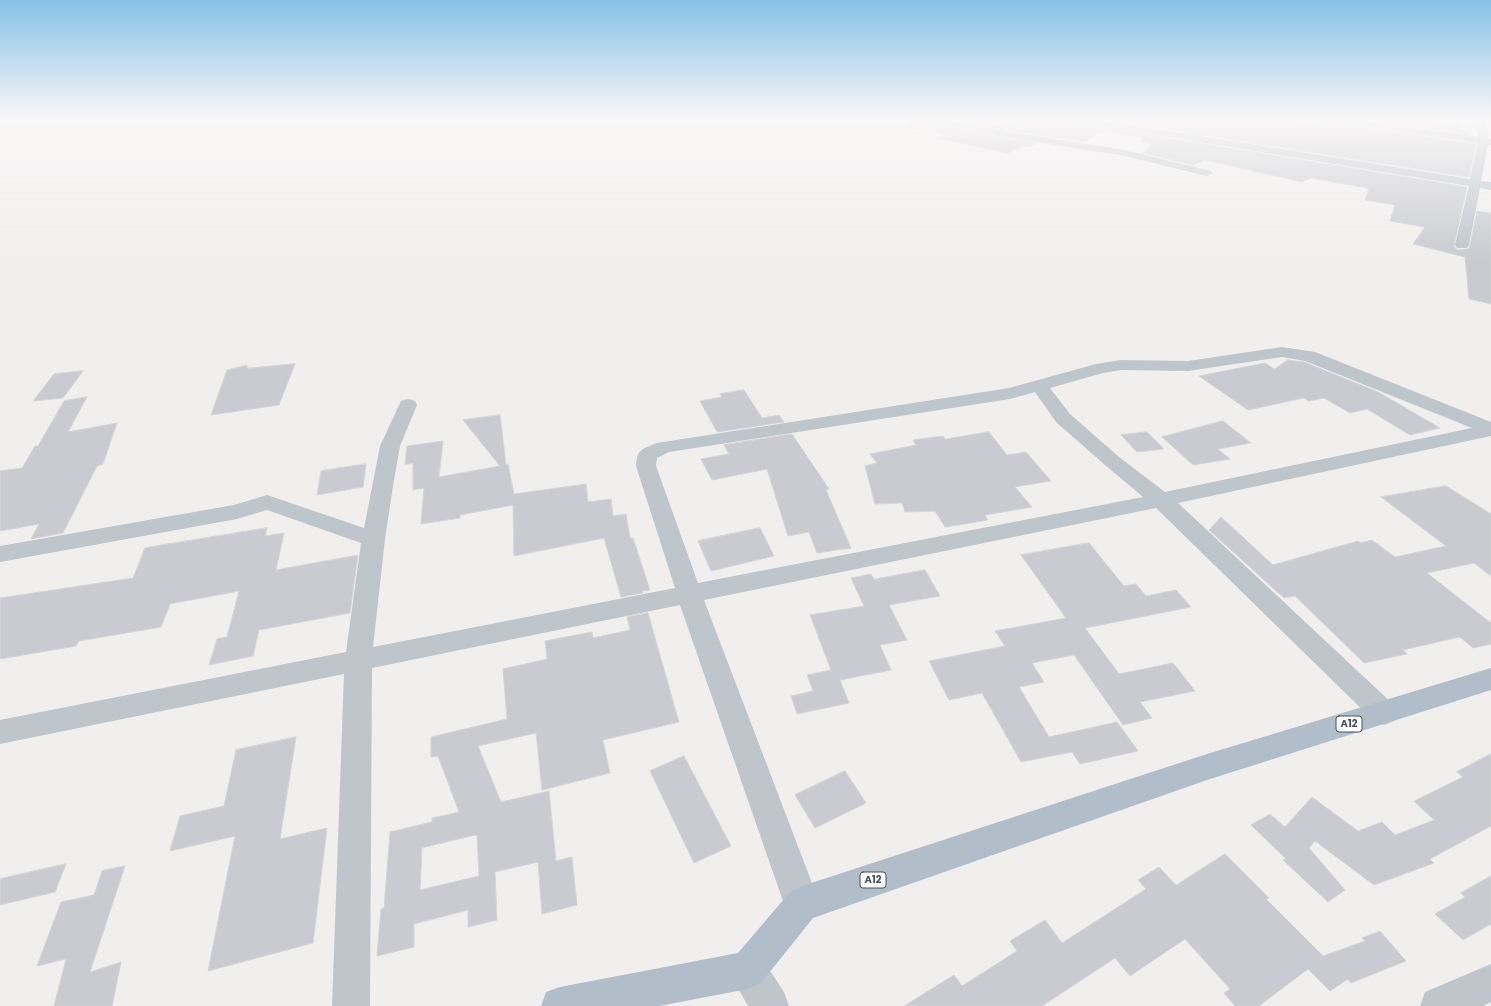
<!DOCTYPE html>
<html>
<head>
<meta charset="utf-8">
<style>
	body { margin:0 }
	canvas { display:block; background:#f1eeee }
</style>
</head>
<body>
<canvas width="1491" height="1006"></canvas>
<script>
const context = document.querySelector('canvas').getContext('2d');
context.lineJoin = 'round';
function paint(path, color) {
  context.fillStyle = color;
  context.fill(path, 'evenodd');
}
function trace(path, color, width, dash) {
  context.strokeStyle = color;
  context.lineWidth = width;
  context.lineCap = dash ? 'butt' : 'round';
  context.setLineDash(dash || []);
  context.stroke(path);
}
function write(font, color, halo, rows, align = 'center') {
  context.font = font + ' Poppins,sans-serif';
  context.lineWidth = 4;
  context.setLineDash([]);
  context.textBaseline = 'middle';
  context.strokeStyle = halo;
  context.fillStyle = color;
  for (const [text, x, y, turn = 0] of rows) {
    context.save();
    context.translate(x, y);
    context.rotate((+turn || 0) * Math.PI / 180);
    context.textAlign = isNaN(turn) ? turn : align;
    if (halo) context.strokeText(text, 0, 0);
    context.fillText(text, 0, 0);
    context.restore();
  }
}
const building = new Path2D(`
	M910,119h9l6,4 65,10 8,4 38,6 -6,4 -7,-1 -15,7 -71,-15 8,-3 -36,-9z
	M949,119h61l-17,6z
	M1026,119h46l6,4 389,64 -13,59 3,4 11,-1 2,-4 7,-34 14,2v91l-22,-5 -4,-42 -52,-13 12,-17 -35,-6 5,-16 -30,-5 4,-11h-2v-1l-56,-10 -9,4 -97,-22 -12,5 -50,-12 9,-9 -12,-2 4,-4 -42,-7 -17,11 -76,-12 15,-8z
	M1102,119h175l39,5h4l4,-4 12,3 140,21 -7,33z
	M1362,119h47l52,7 -2,4 10,2 -1,2z
	M1288,360l16,2 74,30 62,36 -30,7 -43,-26 -17,4 -26,-15 -15,3 -5,-3 -56,12 -49,-34 66,-13 9,6z
	M295,364l-16,41 -68,10 16,-45 20,-5v3z
	M83,371l-20,27 -30,3 21,-27z
	M744,390l18,28 17,-3 5,7 -67,10 -17,-31 22,-4 -2,-3z
	M87,397l-19,35 49,-9 -14,41 -6,2 -34,67 -32,6 8,-15 -39,7v-60l22,-3 13,-22h3l26,-45z
	M500,415l6,50 2,-1 6,30 72,-10 2,18 23,-3 2,17 13,-2 4,24h3l17,52 -8,1 1,2 -22,4 -17,-59 -90,18 -1,-51 -53,10v3l-39,6 3,-36 -11,2v-27l-8,2 2,-19 36,-5 -4,36 61,-11 -37,-46z
	M1223,421l28,22 -33,6 12,10 -37,6 -31,-28z
	M989,432l18,23 19,-3 25,29 -36,6 17,20 -47,8 3,5 -43,7 -10,-16 -30,1 -3,-9 -27,1 -10,-38 12,-3 -7,-9 46,-9 -3,-5 30,-4 2,3z
	M1147,432l17,17 -27,3 -16,-17z
	M792,434l37,55 -3,1 25,58 -34,5 -8,-21 -21,4 -21,-67 -55,11 -11,-21 28,-5 -5,-9z
	M366,464l-3,23 -46,8 4,-24z
	M1446,486l45,28v62l-17,-13 -47,10 64,50v21l-18,4 -13,-11 -57,13 4,4 -43,9 -69,-67 -11,2 -75,-68 12,-13 52,48 85,-24 3,2 11,-3 23,17 51,-11 -65,-49z
	M267,528l-2,8 19,-3 -8,37 82,-15 -8,58 -91,17 -6,26 -44,9 8,-26 10,-2 12,-46 -69,13 -9,23 -82,14 -3,5 -76,13v-61l133,-20 12,-30z
	M760,528l14,28 -63,15 -13,-30z
	M1089,543l35,43 12,-2 10,12 30,-6 15,17 -106,21 34,46 54,-11 22,28 -55,11 12,16 -29,7 -49,-70 -42,8 12,19 -25,5 30,50 68,-15 21,29 -58,13 -8,-12 -51,10 -39,-69 -33,7 -20,-39 76,-15 -10,-15 71,-13 -45,-63z
	M925,570l15,26 -51,9 18,35 -27,5 11,25 -51,10 9,23 -52,11 -6,-18 22,-5 -6,-16 24,-5 -21,-55 54,-9 -13,-28 20,-4 3,5z
	M648,613l31,109 -76,18 7,33 -68,17 -6,-57 -58,13 23,56 48,-11 7,70 16,-4 5,48 -35,9 -4,-52 -43,10 2,48 -29,7v-17l-54,14v23l-37,9 4,-47 3,-1 6,-76 42,-10v-4l27,-6 -21,-56 -7,1v-20l76,-18 -4,-50 44,-10 -2,-18 47,-9 1,6 37,-8 -3,-13zM477,835l2,41 -59,14 2,-42z
	M296,737l-16,102 47,-11 -14,115 -105,28 27,-135 -65,15 10,-35 44,-10 12,-56z
	M1491,754v72l-61,33 4,4 -60,22 -59,-44 -6,7 36,42 -17,12 -45,-42 3,-1 -35,-34 19,-11 15,13 27,-30 46,34 24,-9 13,13 39,-15 -20,-19 49,-24 -6,-5z
	M684,756l47,90 -37,17 -44,-92z
	M845,771l21,32 -51,25 -20,-33z
	M1225,854l44,44 -3,1 57,57 42,-15 -3,-3 18,-7 26,30 -55,22 -3,-4 -18,12 -22,-22 -49,37h-24l-11,-13 6,-4 -45,-50 -55,37 -15,-18 -73,48h-138l50,-31 8,11 55,-35 -7,-10 35,-21 17,23 84,-54 -8,-9 21,-13 17,18z
	M66,864l-11,28 -55,13v-26z
	M125,866l-35,106 31,-10 -9,44h-58l12,-47 -29,7 24,-64 33,-7 8,-24z
	M1491,876v48l-28,16 -28,-26 30,-17 -4,-4z`);
paint(building, '#c9cbd0');
trace(building, '#d3d5d9', 1);
paint(new Path2D(`
	M920,119h21l52,8 20,-8h12l-2,2 -19,10 121,19 86,21 2,2 -6,3 -82,-20 -127,-20 -8,-4 -65,-10z
	M1073,119h21l376,60 8,-36 -142,-21 -5,-3h22l125,18 -4,-18h10l5,20h2v6h-3l-7,36 10,1v8l-11,-2 -11,57 -2,3h-10l-2,-3 14,-59 -391,-64z
	M1282,347l33,5 176,70v14l-313,67 216,202 4,8 -4,8 -10,4 -10,-4 -218,-213 -452,92 116,304 -6,12 -12,6 -12,-6 -6,-12 -104,-299 -308,63 -2,338h-38l12,-332 -344,70v-24l346,-68 15,-109 -94,-33 -30,9 -237,43v-16l234,-41 33,-10 97,33 16,-82 21,-45 7,-2 7,2 2,4 -17,41 -7,40 -8,53 -12,108 302,-59 -39,-122c1,-17 6,-17 21,-23l352,-55 87,-24 25,-4 67,1zM1282,357l23,4 167,67 -307,64 -46,-35 -49,-43 -20,-26 53,-15 18,-3 67,1zM1035,392l21,30 49,43 38,32 -445,86 -42,-117 1,-8 12,-6 341,-53z
	M748,951l13,6 23,35 5,14h-41l-13,-23 -6,-13 6,-13z
	M1491,964v38l-8,4h-63l5,-14z`), '#bec6cc');
paint(new Path2D(`
	M1491,668v22l-284,90 -394,138 -52,65 -13,6 -89,17h-118l5,-14 14,-5 178,-34 52,-61 12,-6 405,-132z`), '#b1beca');
const sky = context.createLinearGradient(0, 0, 0, 260);
sky.addColorStop(0, '#86c1e6');
sky.addColorStop(0.46, '#f9f7f7');
sky.addColorStop(1, '#f9f7f700');
context.fillStyle = sky;
context.fillRect(0, 0, 1491, 260);
for (const [x, y, w] of [
	[1349,724,26],
	[873,880,26]
]) {
  const box = new Path2D();
  box.roundRect(x - w / 2, y - 8, w, 16, 3);
  context.fillStyle = '#fff';
  context.fill(box);
  trace(box, '#485259', 1);
}
write('bold 10px', '#485259', null, [
	["A12",1349,724],
	["A12",873,880]
]);
</script>
</body>
</html>
